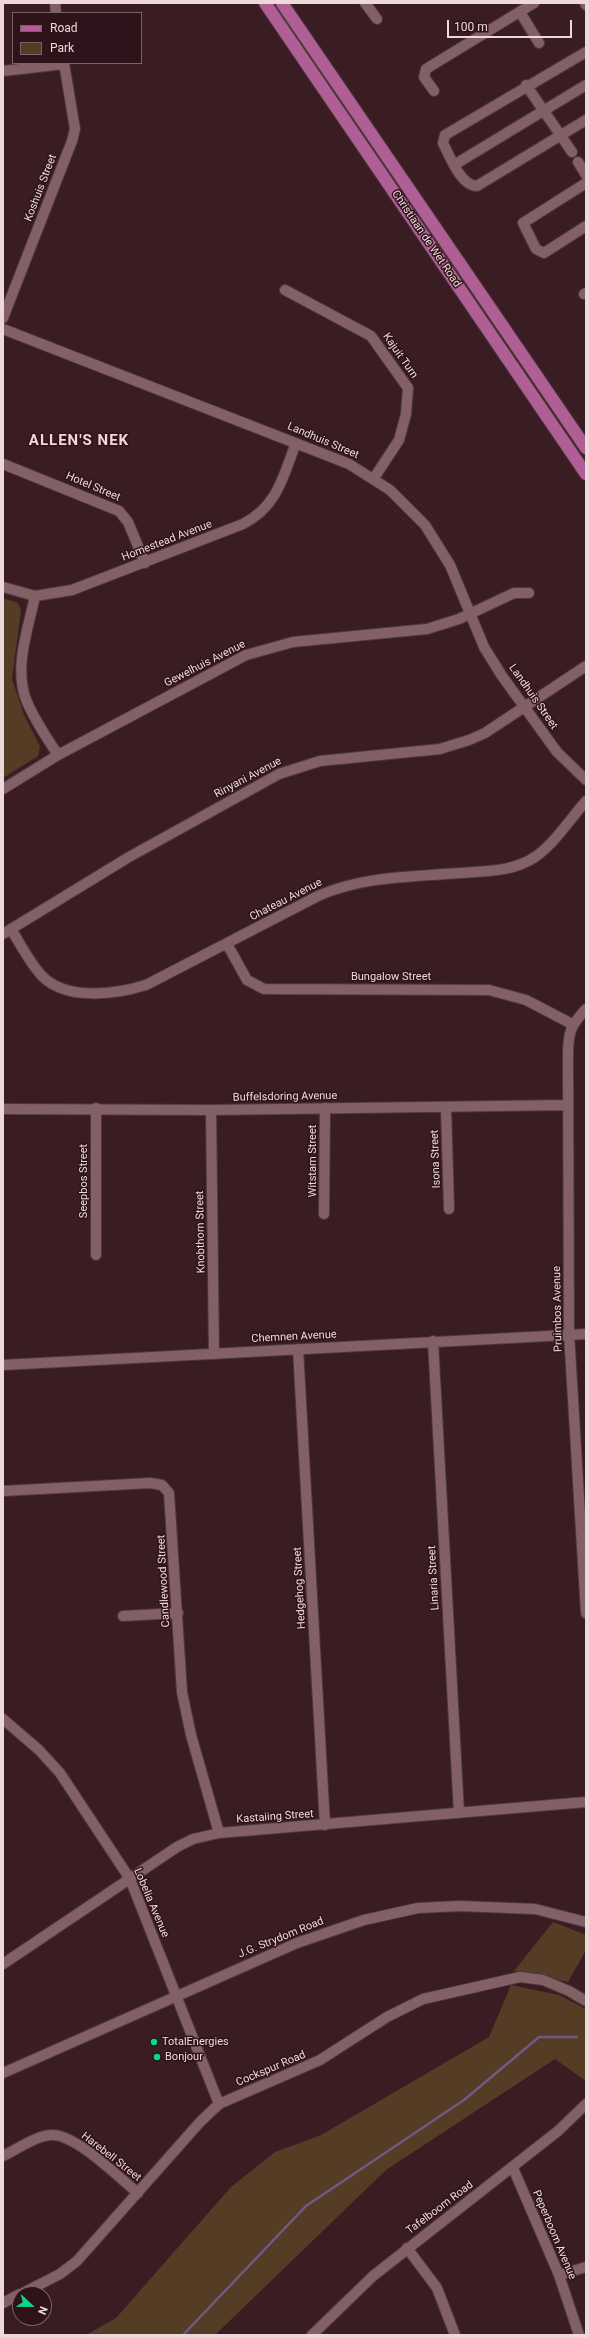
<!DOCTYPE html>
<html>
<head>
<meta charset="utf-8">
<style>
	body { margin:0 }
	#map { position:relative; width:589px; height:2338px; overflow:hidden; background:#391d23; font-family:Roboto,sans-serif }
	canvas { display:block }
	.frame { position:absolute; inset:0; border:4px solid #edd9dc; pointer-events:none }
	.legend { position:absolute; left:12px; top:12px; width:130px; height:52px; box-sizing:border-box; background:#2f131a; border:1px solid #7b6268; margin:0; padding:5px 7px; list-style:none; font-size:12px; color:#edd9dc }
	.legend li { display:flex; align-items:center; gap:8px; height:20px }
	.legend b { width:20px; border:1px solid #7b6268 }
	.north { position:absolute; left:12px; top:2286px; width:40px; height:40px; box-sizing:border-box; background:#2f131a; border:1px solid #7b6268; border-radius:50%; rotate:112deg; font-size:11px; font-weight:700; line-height:16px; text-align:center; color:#edd9dc }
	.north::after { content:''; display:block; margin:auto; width:14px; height:18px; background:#08d98b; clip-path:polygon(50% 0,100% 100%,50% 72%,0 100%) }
	.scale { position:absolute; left:447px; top:20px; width:125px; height:18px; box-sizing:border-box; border:2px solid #edd9dc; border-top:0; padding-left:5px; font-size:12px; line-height:14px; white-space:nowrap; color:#edd9dc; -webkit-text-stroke:3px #2f131a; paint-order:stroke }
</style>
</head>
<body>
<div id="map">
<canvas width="589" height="2338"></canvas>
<div class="frame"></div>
<ul class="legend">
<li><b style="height:5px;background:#b05e96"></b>Road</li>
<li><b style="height:11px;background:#543d24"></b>Park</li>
</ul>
<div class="north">N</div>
<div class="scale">100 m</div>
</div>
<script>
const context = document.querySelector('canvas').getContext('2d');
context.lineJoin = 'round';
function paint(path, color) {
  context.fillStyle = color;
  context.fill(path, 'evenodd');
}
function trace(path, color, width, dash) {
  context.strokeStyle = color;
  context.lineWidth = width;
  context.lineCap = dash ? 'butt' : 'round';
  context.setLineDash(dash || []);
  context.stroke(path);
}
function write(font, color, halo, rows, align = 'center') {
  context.font = font + ' Roboto,sans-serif';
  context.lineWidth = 3;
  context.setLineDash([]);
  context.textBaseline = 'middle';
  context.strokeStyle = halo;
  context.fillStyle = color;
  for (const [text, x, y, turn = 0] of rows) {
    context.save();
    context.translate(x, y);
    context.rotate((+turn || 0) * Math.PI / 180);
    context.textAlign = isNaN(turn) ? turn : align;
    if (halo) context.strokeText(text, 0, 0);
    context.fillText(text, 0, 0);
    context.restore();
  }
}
paint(new Path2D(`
	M3,598l15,5 3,7 -9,69 12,36 16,31 -2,10 -35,22z
	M553,1922l33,13v15l-18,32 -54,-11z
	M511,1985l48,10 27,14v72l-31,-22 -169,111 -171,165h-129l30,-17 115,-131 44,-35 46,-17 168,-98z`), '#543d24');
trace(new Path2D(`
	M183,2335l123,-129 158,-106 75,-63h38`), '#6f5a87', 2.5);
const minor = new Path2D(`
	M55,3l1,10
	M365,3l12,16
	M585,3l1,2
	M520,12l19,31
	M586,52l-141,83 -2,8c7,14 18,43 34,43l109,-66
	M3,71l61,-7
	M526,85l46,67
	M434,91l-10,-14 2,-8 108,-66
	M578,162l8,13
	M454,165l132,-80
	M586,183l-63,40 13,26 8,4 42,-27
	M285,290l86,46 37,52 -2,26 -7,26 -25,38
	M584,294l2,-1
	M3,318l69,-177 3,-12 -11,-66
	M3,329l346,135 41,26 35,35 25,40 34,82 18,29 55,76 29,28
	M3,464l116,47 9,11 17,41
	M3,587l32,9 37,-6 171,-66c35,-18 40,-48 53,-81
	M35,596c-7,34 -22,73 -8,106 8,19 20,36 31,53
	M3,789l55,-34 188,-100 47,-13 134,-13 32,-10 55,-26h15
	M11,929c10,16 19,35 32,48 25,24 74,17 103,8l172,-89c44,-20 93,-19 141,-23 25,-2 54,-1 76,-16 20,-14 35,-38 51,-56
	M3,934l126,-77 150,-83 41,-13 120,-12 29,-9 16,-7 101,-67
	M227,944l20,36 17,9 225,1 37,10 46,24
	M586,1009c-16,17 -18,24 -18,48l1,276 17,280
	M96,1108v147
	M446,1108l3,101
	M3,1109l208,1 357,-5
	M211,1110l3,244
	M324,1214l1,-106
	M433,1341l26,472
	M298,1349l27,476
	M3,1365l583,-31
	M3,1491l147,-8 12,2 7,8 13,199 9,43 28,98
	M123,1616l55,-3
	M3,1719l36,31 21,23 70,106 89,225
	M3,1964l174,-117 16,-8 26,-6 367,-31
	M3,2073l294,-130 67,-23 54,-12 42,-2 75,3 51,13
	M3,2156c15,-7 32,-20 48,-21 24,-2 68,43 87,58
	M513,2168l46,107 20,60
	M407,2248l30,40 18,47
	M559,2275l27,-8
	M21,2294l39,-20 17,-13 123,-139 19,-18 101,-44 67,-43 36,-18 97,-22 23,3 26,11 17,10
	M3,2303l17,-9
	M312,2335l61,-59 185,-145 28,-27`);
const major = new Path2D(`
	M265,3l321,471
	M282,3l304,445`);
trace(minor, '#50393e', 12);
trace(major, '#50393e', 14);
trace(minor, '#826066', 10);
trace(major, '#b05e96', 12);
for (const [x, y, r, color] of [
	[154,2042,4,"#08d98b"],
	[157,2057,4,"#08d98b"]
]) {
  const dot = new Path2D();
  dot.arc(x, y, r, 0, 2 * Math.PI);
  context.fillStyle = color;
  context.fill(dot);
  trace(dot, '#2f131a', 1.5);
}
write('11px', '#edd9dc', '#2f131a', [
	["Koshuis Street",41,188,-69],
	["Christiaan de Wet Road",426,239,56],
	["Kajuit Turn",400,356,55],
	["Landhuis Street",323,441,23],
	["Hotel Street",93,487,23],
	["Homestead Avenue",167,541,-21],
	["Gewelhuis Avenue",205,664,-27],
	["Landhuis Street",533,697,55],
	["Rinyani Avenue",248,778,-28],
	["Chateau Avenue",286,900,-27],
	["Bungalow Street",391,977],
	["Buffelsdoring Avenue",285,1097,-1],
	["Isona Street",436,1159,-92],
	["Witstam Street",313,1161,-90],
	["Seepbos Street",84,1181,-90],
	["Knobthorn Street",201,1232,-91],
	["Pruimbos Avenue",558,1309,-91],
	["Chemnen Avenue",294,1337,-3],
	["Linaria Street",434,1578,-93],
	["Candlewood Street",164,1581,-93],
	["Hedgehog Street",300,1588,-93],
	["Kastaiing Street",275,1817,-4],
	["Lobelia Avenue",151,1903,67],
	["J.G. Strydom Road",281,1938,-22],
	["Cockspur Road",271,2069,-23],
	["Harebell Street",111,2157,38],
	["Tafelboom Road",440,2208,-37],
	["Peperboom Avenue",554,2235,67]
]);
write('11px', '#edd9dc', '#2f131a', [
	["TotalEnergies",162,2042],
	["Bonjour",165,2057]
], 'left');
context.letterSpacing = '1px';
write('bold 15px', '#fad2d9', '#2f131a', [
	["ALLEN'S NEK",79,441]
]);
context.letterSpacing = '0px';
</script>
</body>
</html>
